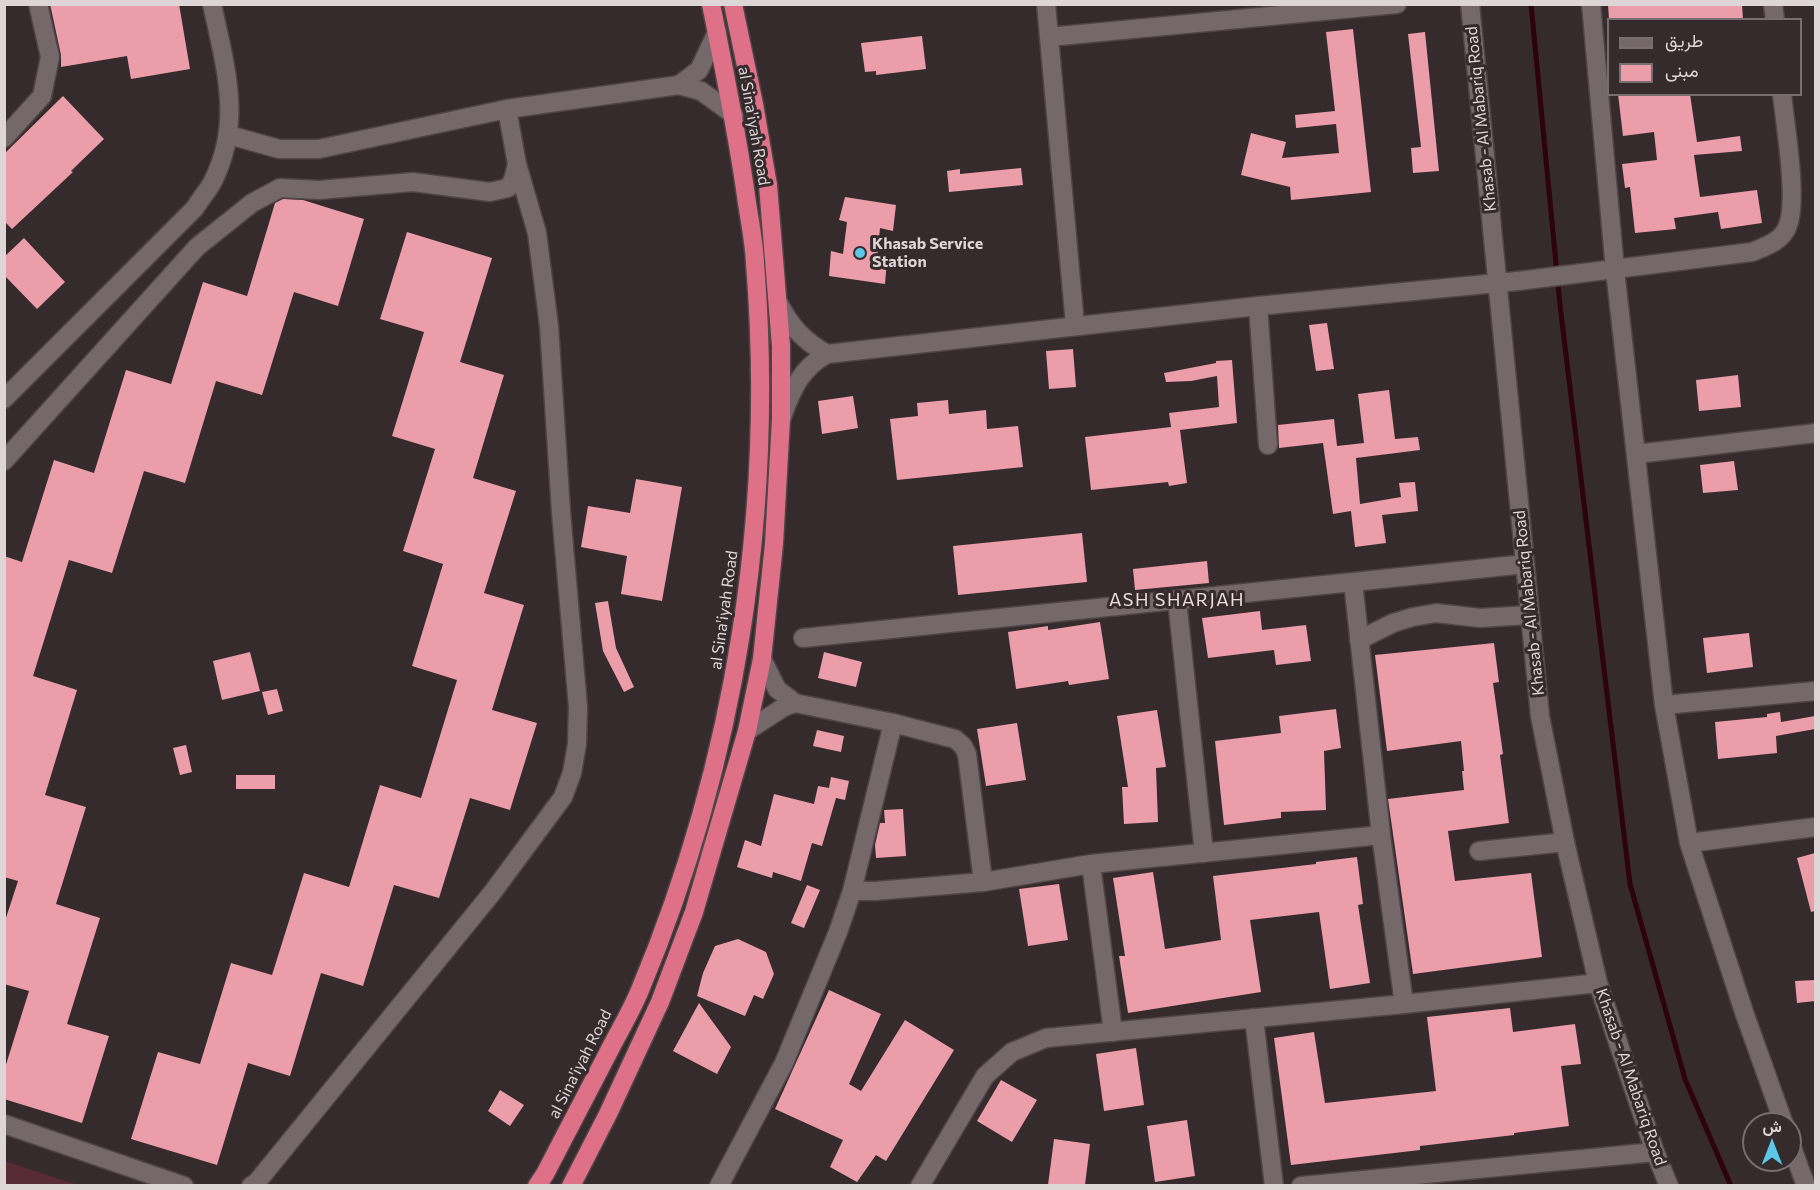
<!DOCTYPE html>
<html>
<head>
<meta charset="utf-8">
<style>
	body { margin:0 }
	#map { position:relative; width:1820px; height:1190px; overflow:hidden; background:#352a2c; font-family:Commissioner,Vazirmatn,sans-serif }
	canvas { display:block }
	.frame { position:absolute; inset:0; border:6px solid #ddd5d6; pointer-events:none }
	.legend { position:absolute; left:1607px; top:18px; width:195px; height:78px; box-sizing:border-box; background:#352a2c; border:2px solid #786e70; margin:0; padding:8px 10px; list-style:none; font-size:18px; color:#ddd5d6 }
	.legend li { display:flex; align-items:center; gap:12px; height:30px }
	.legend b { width:30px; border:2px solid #786e70 }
	.north { position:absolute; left:1742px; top:1112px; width:60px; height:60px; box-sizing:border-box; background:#352a2c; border:2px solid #786e70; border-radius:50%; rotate:0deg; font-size:16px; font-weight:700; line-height:24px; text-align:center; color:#ddd5d6 }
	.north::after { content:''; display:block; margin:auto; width:21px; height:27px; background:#5ac8e6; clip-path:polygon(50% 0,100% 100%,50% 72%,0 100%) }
</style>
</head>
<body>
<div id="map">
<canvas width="1820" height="1190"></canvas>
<div class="frame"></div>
<ul class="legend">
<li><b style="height:8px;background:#75686a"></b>طريق</li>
<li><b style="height:16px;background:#eb9daa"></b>مبنى</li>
</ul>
<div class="north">ش</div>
</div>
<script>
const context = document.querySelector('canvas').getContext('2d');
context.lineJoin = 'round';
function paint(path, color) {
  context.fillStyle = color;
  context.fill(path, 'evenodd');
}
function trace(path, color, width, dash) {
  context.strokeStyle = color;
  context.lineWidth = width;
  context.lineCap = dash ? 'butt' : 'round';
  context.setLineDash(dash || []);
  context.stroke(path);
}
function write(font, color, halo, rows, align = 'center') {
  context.font = font + ' Commissioner,sans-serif';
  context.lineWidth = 6;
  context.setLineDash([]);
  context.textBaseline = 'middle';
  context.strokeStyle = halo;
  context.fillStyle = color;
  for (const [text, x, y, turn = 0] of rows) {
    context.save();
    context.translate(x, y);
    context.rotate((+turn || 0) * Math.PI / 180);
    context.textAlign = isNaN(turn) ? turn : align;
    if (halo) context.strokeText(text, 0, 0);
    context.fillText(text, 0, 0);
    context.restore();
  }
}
paint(new Path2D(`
	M5,1161l73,24h-73z`), '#572c34');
trace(new Path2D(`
	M1531,4l29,301 70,579 55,195 46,107`), '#2e010e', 5);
paint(new Path2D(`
	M50,4h129l11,65 -59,10 -4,-23 -66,11v-12z
	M1608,4h134l1,16h-134z
	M1353,29l18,163 -80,8 -1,-13 -49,-12 10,-42 35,9 -4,16 57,-5 -3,-29 -40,4 -1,-13 40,-4 -9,-79z
	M1425,32l14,139 -26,2 -2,-25 10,-1 -13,-113z
	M922,36l4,33 -50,6v-4l-11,1 -4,-29z
	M1618,94h72l7,48 43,-6 2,15 -48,4 6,42 57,-7 5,33 -41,6 -3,-17 -44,6 2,11 -41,4 -5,-46 -5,1 -3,-24 35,-4 -3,-28 -31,4z
	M63,96l41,43 -33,32 2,1 -61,57 -8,-8v-67z
	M1021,168l2,17 -74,7 -2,-21 13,-2v5z
	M845,197l51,8 -3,26 -13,-3 -3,31 10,1 -2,24 -56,-8 2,-25 12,3 4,-32 -8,-2z
	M283,199l20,1 61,19 -26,87 -44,-14 -32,103 -46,-14 -31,102 -41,-12 -32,102 -43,-13 -36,116 44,14 -32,105 41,12 -30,97 44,14 -33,106 42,12 -27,87 -78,-24v-28l25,-80 -25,-7v-60l14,-43 -14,-4v-321l18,6 32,-102 40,13 32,-103 45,14 32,-102 44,14 28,-93z
	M407,232l85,26 -32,104 44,13 -31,103 43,13 -32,102 40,12 -32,105 45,13 -27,87 -40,-12 -31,100 -45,-13 -31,101 -42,-13 -31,103 -42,-13 -31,102 -86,-26 27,-87 42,12 31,-101 41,12 32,-102 45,14 31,-102 41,13 36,-118 -45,-14 31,-102 -40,-13 32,-102 -43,-13 32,-104 -44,-13z
	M24,238l41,44 -28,27 -33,-34v-18z
	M1327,323l7,46 -18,2 -7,-46z
	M1073,349l3,38 -27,2 -3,-38z
	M1232,360l5,63 -57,7 7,53 -18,3 -1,-4 -77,8 -6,-53 86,-10 -2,-14 50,-6 -2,-31 -26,5 -25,1 -2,-9 52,-10v-2z
	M1738,375l3,32 -42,4 -3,-31z
	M1389,390l6,49 23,-2 2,13 -64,8 4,46 41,-7 -2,-14 16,-1 3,29 -36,4 4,28 -31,4 -4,-36 -18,3 -10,-71 -44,5 -1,-23 56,-6 3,27 27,-3 -6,-49z
	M853,396l5,32 -36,6 -4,-33z
	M948,400l1,14 37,-4 1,19 31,-3 5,41 -126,13 -7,-61 28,-3 -1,-13z
	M1734,461l4,29 -35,3 -3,-28z
	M636,479l46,8 -20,114 -41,-7 6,-38 -46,-9 7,-41 42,7z
	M1082,533l5,49 -129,13 -5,-49z
	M1207,561l2,22 -74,7 -2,-21z
	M608,601l8,47 18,39 -10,5 -21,-41 -8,-48z
	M1260,611l2,19 44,-5 5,36 -35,4 -2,-15 -66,8 -6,-40z
	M1100,622l9,57 -40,6 -1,-4 -52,8 -8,-57 40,-6v4z
	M1749,633l4,34 -46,6 -4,-35z
	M1494,643l5,39 -6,1 10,71 -3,1 9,68 -61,8 7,50 76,-8 11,84 -129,17 -25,-175 76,-9 -2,-19h2l-3,-30 -74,10 -12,-96z
	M250,652l10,39 -38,9 -9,-39z
	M824,652l38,10 -6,25 -38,-9z
	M277,689l6,22 -15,4 -6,-23z
	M1336,709l5,39 -17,3 2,59 -45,2v6l-57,7 -9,-84 66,-8 -2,-17z
	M1157,710l9,57 -10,1 2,54 -34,2 -2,-37h6l-11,-71z
	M1780,712l1,10 34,-6v13l-39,7 1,17 -59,6 -3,-37 52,-5v-3z
	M1017,723l9,57 -40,6 -9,-57z
	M817,730l27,6 -3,16 -28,-6z
	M186,745l6,27 -12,3 -7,-27z
	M236,775h39v14h-39z
	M831,777l18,4 -4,19 -9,-2 -14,48 -10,-3 -11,38 -28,-9 -1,6 -35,-11 8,-27 16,6 13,-52 40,10 4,-18 11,2z
	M903,809l3,47 -30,2 -1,-13 5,-22h5l-1,-13z
	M1815,853v58l-4,1 -14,-54z
	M1357,857l6,47 -5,1 12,78 -40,6 -11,-77 -69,8 11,72 -133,21 -9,-57h6l-12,-78 40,-6 12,77 56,-9 -8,-64 103,-12v-2z
	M1059,884l9,56 -40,6 -9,-57z
	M807,885l13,5 -16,38 -13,-5z
	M738,939l28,13 8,22 -11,25 -9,-4 -9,21 -48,-20 6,-23 12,-27z
	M1815,980v21l-18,2 -2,-22z
	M829,990l52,24 -32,70 12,7 44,-71 49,30 -68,111 -10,-6 -19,27 -27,-15 13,-27 -68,-31z
	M699,1003l32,44 -14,27 -44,-23z
	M1510,1008l3,24 62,-8 6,40 -20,2 8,60 -55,7v2l-94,11v4l-129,15 -17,-127 40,-6 11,71 111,-12 -9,-74z
	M1136,1048l8,57 -40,6 -8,-57z
	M1001,1080l36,20 -25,42 -35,-21z
	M500,1090l24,15 -14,21 -22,-15z
	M1187,1120l8,56 -40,6 -8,-56z
	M1054,1139l36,5 -5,41h-37z`), '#eb9daa');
const street = new Path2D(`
	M1046,4l3,33 348,-33
	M1591,4l24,266 49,435 25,138 55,169 40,112
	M1773,4l2,16
	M1049,37l26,288
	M4,138l38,-42 8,-39 -12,-53
	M1518,281l234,-29c14,-6 31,-11 36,-27 10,-25 -3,-101 -6,-131
	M1258,306l10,139
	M1636,454l180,-21
	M4,461l193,-214 55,-44 28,-15 39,2 94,-8 77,10 18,-4 5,-8 4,-16
	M1353,582l172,-18
	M1177,600l27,253
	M803,638l550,-56 28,253 23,169
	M1359,640l34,-17 20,-6 23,-4 44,5 49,-3
	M1664,705l152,-14
	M893,723l62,16 8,7 4,8 16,128 108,-18 290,-29
	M1689,843l127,-16
	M1479,851l86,-9
	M1091,864l22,168
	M852,891h23l108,-9
	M1254,1018l20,168
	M4,1124l180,62
	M1790,1142l16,44
	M251,1186l6,-4 235,-289 71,-96 9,-24 5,-29 1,-37 -17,-195 -12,-186 -12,-93 -20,-69 -10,-55
	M1301,1186l354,-34`);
const secondary = new Path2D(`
	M1470,4l70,712 25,126 33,141 57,169 14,34
	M679,85l20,-15 18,-38
	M229,135l50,14h40l188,-40 172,-24 22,6 33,24
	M779,304c12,23 25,37 48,50
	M4,399l191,-191c5,-9 13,-17 18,-27 30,-60 12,-115 -1,-177
	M782,417c9,-26 19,-49 45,-63l431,-48 260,-25
	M747,731l37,-24 11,-4
	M719,1186l65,-123 54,-131 14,-41 41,-168 -98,-20 -18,-14 -15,-30
	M920,1186l65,-110 27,-24 34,-14 358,-34 194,-21`);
const highway = new Path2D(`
	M537,1186l8,-12c21,-40 42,-80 62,-119 11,-22 24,-43 33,-65 96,-229 135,-480 115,-727 -1,-23 -6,-45 -9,-67 -9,-64 -22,-128 -35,-192
	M571,1186l37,-72 52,-112 34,-90 53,-181 15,-72 12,-115 7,-125v-73l-13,-161 -14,-81 -21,-100`);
trace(street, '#4f4546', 21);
trace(secondary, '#4f4546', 21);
trace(highway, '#4f4546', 21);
trace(street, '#75686a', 18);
trace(secondary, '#75686a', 18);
trace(highway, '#de7187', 18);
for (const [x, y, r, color] of [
	[860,253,6,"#5ac8e6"]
]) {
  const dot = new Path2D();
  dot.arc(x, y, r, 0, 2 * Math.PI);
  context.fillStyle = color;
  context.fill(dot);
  trace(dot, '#352a2c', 2);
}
write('16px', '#ddd5d6', '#352a2c', [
	["Khasab - Al Mabariq Road",1481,119,-96],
	["al Sina'iyah Road",754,126,80],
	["Khasab - Al Mabariq Road",1529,603,-96],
	["al Sina'iyah Road",724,610,-82],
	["al Sina'iyah Road",580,1064,-63],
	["Khasab - Al Mabariq Road",1631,1077,71]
]);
write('bold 16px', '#ddd5d6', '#352a2c', [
	["Khasab Service",872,244],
	["Station",872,262]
], 'left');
context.letterSpacing = '1.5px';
write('18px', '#ebdcde', '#352a2c', [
	["ASH SHARJAH",1177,600]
]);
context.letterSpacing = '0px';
</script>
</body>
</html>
